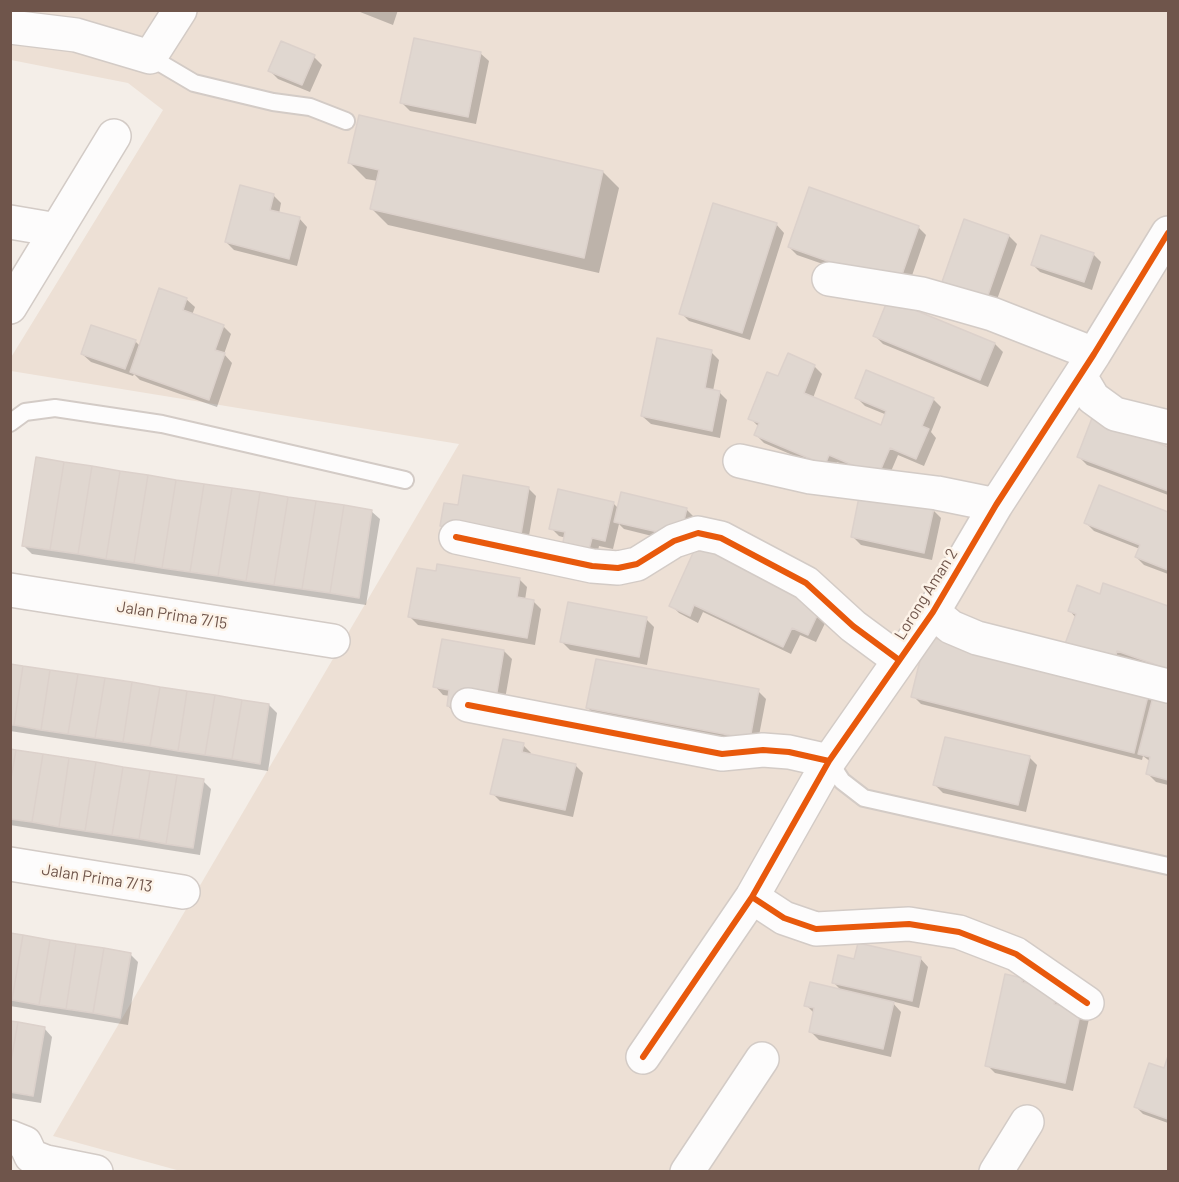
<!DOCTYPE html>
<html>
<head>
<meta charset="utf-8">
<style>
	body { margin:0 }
	#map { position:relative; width:1179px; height:1182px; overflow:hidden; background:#f4eee8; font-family:Barlow,sans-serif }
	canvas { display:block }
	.frame { position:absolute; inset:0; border:12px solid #6f554b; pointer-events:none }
</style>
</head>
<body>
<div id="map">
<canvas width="1179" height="1182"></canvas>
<div class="frame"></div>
</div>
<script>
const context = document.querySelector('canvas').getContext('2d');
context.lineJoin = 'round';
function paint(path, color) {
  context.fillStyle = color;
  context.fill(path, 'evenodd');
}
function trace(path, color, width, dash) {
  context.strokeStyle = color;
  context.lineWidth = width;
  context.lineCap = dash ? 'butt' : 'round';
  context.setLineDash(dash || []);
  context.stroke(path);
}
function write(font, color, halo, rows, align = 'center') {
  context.font = font + ' Barlow,sans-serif';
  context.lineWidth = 5;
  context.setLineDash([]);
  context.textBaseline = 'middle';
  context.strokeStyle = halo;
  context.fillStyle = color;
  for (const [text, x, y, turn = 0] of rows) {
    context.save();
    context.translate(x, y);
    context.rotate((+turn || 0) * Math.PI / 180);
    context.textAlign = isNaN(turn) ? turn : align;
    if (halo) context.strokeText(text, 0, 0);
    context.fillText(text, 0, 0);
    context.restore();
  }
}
paint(new Path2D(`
	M11,11h1157v1160l-984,1 -131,-36 406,-692 -448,-73 -1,-12 153,-249 -35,-27 -117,-23z`), '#ede0d5');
paint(new Path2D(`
	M355,10h43l-5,15z
	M480,53l9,8 -13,63 -66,-13 -8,-8z
	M314,57l8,8 -12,27 -32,-13 -8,-8z
	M350,163l253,9 16,16 -20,85 -211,-48 -16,-16 6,-28 -12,-2z
	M273,195l8,8 -2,11 20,4 8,9 -10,39 -63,-16 -8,-8z
	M776,224l8,9 -34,107 -61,-19 -8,-8z
	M918,227l8,8 -20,58 -109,-38 -8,-8z
	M1009,236l8,8 -22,61 -44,-15 -8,-8z
	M1093,254l8,8 -9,28 -52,-18 -8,-8z
	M186,299l9,8 -3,8 31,11 8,8 -7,20 8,9 -15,44 -77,-27 -6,-6 -1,2 -42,-14 -9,-8 53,-13 6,6z
	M889,301l106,43 8,8 -15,35 -105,-43 -8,-8z
	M711,352l8,8 -6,31 6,1 8,8 -7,38 -69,-14 -9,-8z
	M814,366l8,8 -9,24 69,29 5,-12 -22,-9 -8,-8 76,1 8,8 -10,25 5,6 -12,28 -26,-11 -12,28 -49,-21 -4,10 -69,-29 -8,-8 3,-8 -9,-9 29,-40z
	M1093,419l75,29v47l-81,-30 -8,-8z
	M1099,487l69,27v60l-24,-9 -8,-8 4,-8 -46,-18 -8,-8z
	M528,488l8,8 -9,51 -77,-13 -8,-8z
	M613,503l6,6h67l8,8 -6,28 -64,-16 -5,-5 -6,25 -14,-3 -3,14 -30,-22 -7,-2 -8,-8z
	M933,510l8,8 -9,42 -71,-15 -8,-8z
	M371,511l9,8 -14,86 -334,-51 -9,-9z
	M698,546l132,67 -14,29 -16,-7 -9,19 -88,-42 -5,11 -19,-10 -8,-8z
	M519,579l8,8 -2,13 8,1 8,8 -6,36 -117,-20 -8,-8z
	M1104,585l64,23v65l-43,-15 -3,11 -53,-59 32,-14z
	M646,619l8,8 -7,38 -77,-15 -8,-8z
	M928,638l240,60v87l-12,-3 -8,-8 3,-12 -8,-6 -1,4 -221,-56 -8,-8z
	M504,651l8,8 -8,46 -48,9 -8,-8 2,-10 -7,-1 -8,-9z
	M10,665l259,40 8,8 -9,58 -258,-40z
	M758,691l8,8 -9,47 -161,-30 -8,-8z
	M523,745l8,8v2l44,10 8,8 -10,44 -73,-16 -8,-8z
	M10,751l193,30 8,8 -11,66 -190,-30z
	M1029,757l8,8 -11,47 -83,-19 -8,-8z
	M10,935l120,19 8,8 -10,63 -118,-19z
	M920,958l8,9 -9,41 -28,-7 10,11 -10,45 -72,-17 -8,-8 3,-19 -8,-8 37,-13 -9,-9 21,-22z
	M1022,979l6,6 29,6 32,28 -16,72 -78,-18 -8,-8z
	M10,1023l34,5 8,9 -11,66 -31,-5z
	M1168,1058v65l-25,-9 -8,-8 30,-36z`), '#0003');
const building = new Path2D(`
	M414,38l67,14 -13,65 -68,-14z
	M281,41l34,14 -13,30 -34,-14z
	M359,115l244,56 -19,87 -214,-49 9,-39 -31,-7z
	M240,185l34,9 -4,16 30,7 -11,42 -64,-17z
	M809,187l110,39 -21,60 -110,-39z
	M713,203l64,20 -35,110 -63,-19z
	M964,219l45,16 -22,63 -45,-16z
	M1041,235l53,18 -10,29 -53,-17z
	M159,288l28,10 -4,12 41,15 -9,25 10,3 -16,47 -79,-28z
	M888,299l107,44 -15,37 -107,-44z
	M91,325l45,15 -11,29 -44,-15z
	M657,338l55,12 -7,38 15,3 -8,40 -71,-15z
	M788,353l27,12 -11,28 77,32 5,-14 -31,-13 11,-28 68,28 -12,28 7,3 -13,30 -26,-11 -12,28 -49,-21 -4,10 -71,-30 5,-12 -11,-4 19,-47 11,4z
	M1092,418l76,29v44l-91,-34z
	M36,457l28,5 -14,88 -28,-4z
	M64,462l28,4 -14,88 -28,-4z
	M92,466l28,5 -14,88 -28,-5z
	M120,471l28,4 -14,88 -28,-4z
	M148,475l28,5 -14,88 -28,-5z
	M463,475l66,12 -9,53 -80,-14 4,-23 14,2z
	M176,480l28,4 -14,88 -28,-4z
	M204,484l28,4 -14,88 -28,-4z
	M1099,485l69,27v58l-33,-13 5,-12 -56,-22z
	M232,488l28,4 -14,89 -28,-5z
	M558,489l56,13 -9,39 -13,-3 -4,15 -26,-6 3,-15 -16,-3z
	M260,492l28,5 -14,88 -28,-4z
	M621,492l66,16 -7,29 -66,-15z
	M860,492l74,16 -10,45 -73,-16z
	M288,497l28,4 -14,88 -28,-4z
	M316,501l28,4 -14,88 -28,-4z
	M344,505l28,5 -13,88 -29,-5z
	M697,544l126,59 -15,32 -16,-7 -9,19 -89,-42 -4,11 -21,-10z
	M437,564l83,14 -3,19 17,3 -7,38 -119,-21 9,-49 19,3z
	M1103,583l65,23v63l-51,-18 -3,11 -49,-18 11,-30 -8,-3 9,-26 23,9z
	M568,602l79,15 -8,40 -79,-15z
	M926,636l223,56 -15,61 -223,-56z
	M442,639l62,11 -8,48 -18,13 -31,-5 2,-16 -16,-3z
	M596,659l163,30 -9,50 -164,-31z
	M10,664l13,2 -9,59h-4z
	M23,666l27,4 -9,60 -27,-5z
	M50,670l28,4 -10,60 -27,-4z
	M78,674l27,4 -10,60 -27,-4z
	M105,678l27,4 -9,60 -28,-4z
	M132,682l28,5 -10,59 -27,-4z
	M160,687l27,4 -9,60 -28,-5z
	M187,691l28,4 -10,60 -27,-4z
	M1154,693l14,4v83l-22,-6 4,-17 -12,-3z
	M215,695l27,5 -10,59 -27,-4z
	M242,700l27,4 -9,60 -28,-5z
	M945,737l85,19 -12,49 -85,-20z
	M503,739l21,4 -2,9 54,12 -11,46 -75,-16z
	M10,749l6,1 -6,34z
	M16,750l27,4 -11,68 -22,-3v-35z
	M43,754l26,4 -10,69 -27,-5z
	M69,758l27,4 -11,69 -26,-4z
	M96,762l27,5 -11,68 -27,-4z
	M123,767l27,4 -11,68 -27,-4z
	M150,771l27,4 -11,69 -27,-5z
	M177,775l27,4 -11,69 -27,-4z
	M10,933l13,2 -11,65h-2z
	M23,935l27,5 -11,65 -27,-5z
	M50,940l26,4 -10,65 -27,-4z
	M858,943l63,14 -9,44 -80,-18 6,-28 16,4z
	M76,944l28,4 -11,65 -27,-4z
	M104,948l27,5 -11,65 -27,-5z
	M1005,974l18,4 -1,4 36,8 -4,14 27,6 -16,73 -80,-17z
	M810,982l84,20 -11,47 -74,-17 5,-24 -10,-2z
	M10,1021l8,1 -8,44z
	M18,1022l27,5 -12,69 -23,-4v-26z
	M1168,1056v63l-34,-12 15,-44 15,5z`);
paint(building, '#e0d7d0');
trace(building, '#dcd1cb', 1.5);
const lane = new Path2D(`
	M150,57l44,26 79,19 37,5 36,14
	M10,423l15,-11 30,-4 107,16 243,56
	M829,761l13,20 22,17 304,68`);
const street = new Path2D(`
	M10,27l66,8 74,22 30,-47
	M10,222l47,8
	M829,279l93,15 70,20 102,40
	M10,307l104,-171
	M1080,376l13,22 22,16 53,13
	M740,461l70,16 127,16 59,12
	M456,537l136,29 26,2 19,-4 37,-23 24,-8 23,5 85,45 47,43 46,34
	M10,590l323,51
	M933,612l18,15 26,11 191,48
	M468,705l254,49 41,-4 26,2 40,9
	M10,864l173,28
	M752,897l32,21 32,11 93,-5 50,8 57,22 71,49
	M643,1057l109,-160 77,-136 104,-149 63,-107 98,-151 74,-121
	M10,1137l15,6 6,13 15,6 50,10
	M687,1172l75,-113
	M996,1172l31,-50`);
trace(lane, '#d3cbc6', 20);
trace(street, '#d3cbc6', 36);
trace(lane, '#fdfcfc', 16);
trace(street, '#fdfcfc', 33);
trace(new Path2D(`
	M456,537l136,29 26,2 19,-4 37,-23 24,-8 23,5 85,45 47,43 46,34
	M468,705l254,49 41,-4 26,2 40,9
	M752,897l32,21 32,11 93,-5 50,8 57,22 71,49
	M643,1057l109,-160 77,-136 104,-149 63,-107 98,-151 74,-121`), '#e8590c', 6);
write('16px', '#6f554b', '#fdf3e8', [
	["Lorong Aman 2",926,594,-58],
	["Jalan Prima 7/15",172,615,9],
	["Jalan Prima 7/13",97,878,9]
]);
</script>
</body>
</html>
